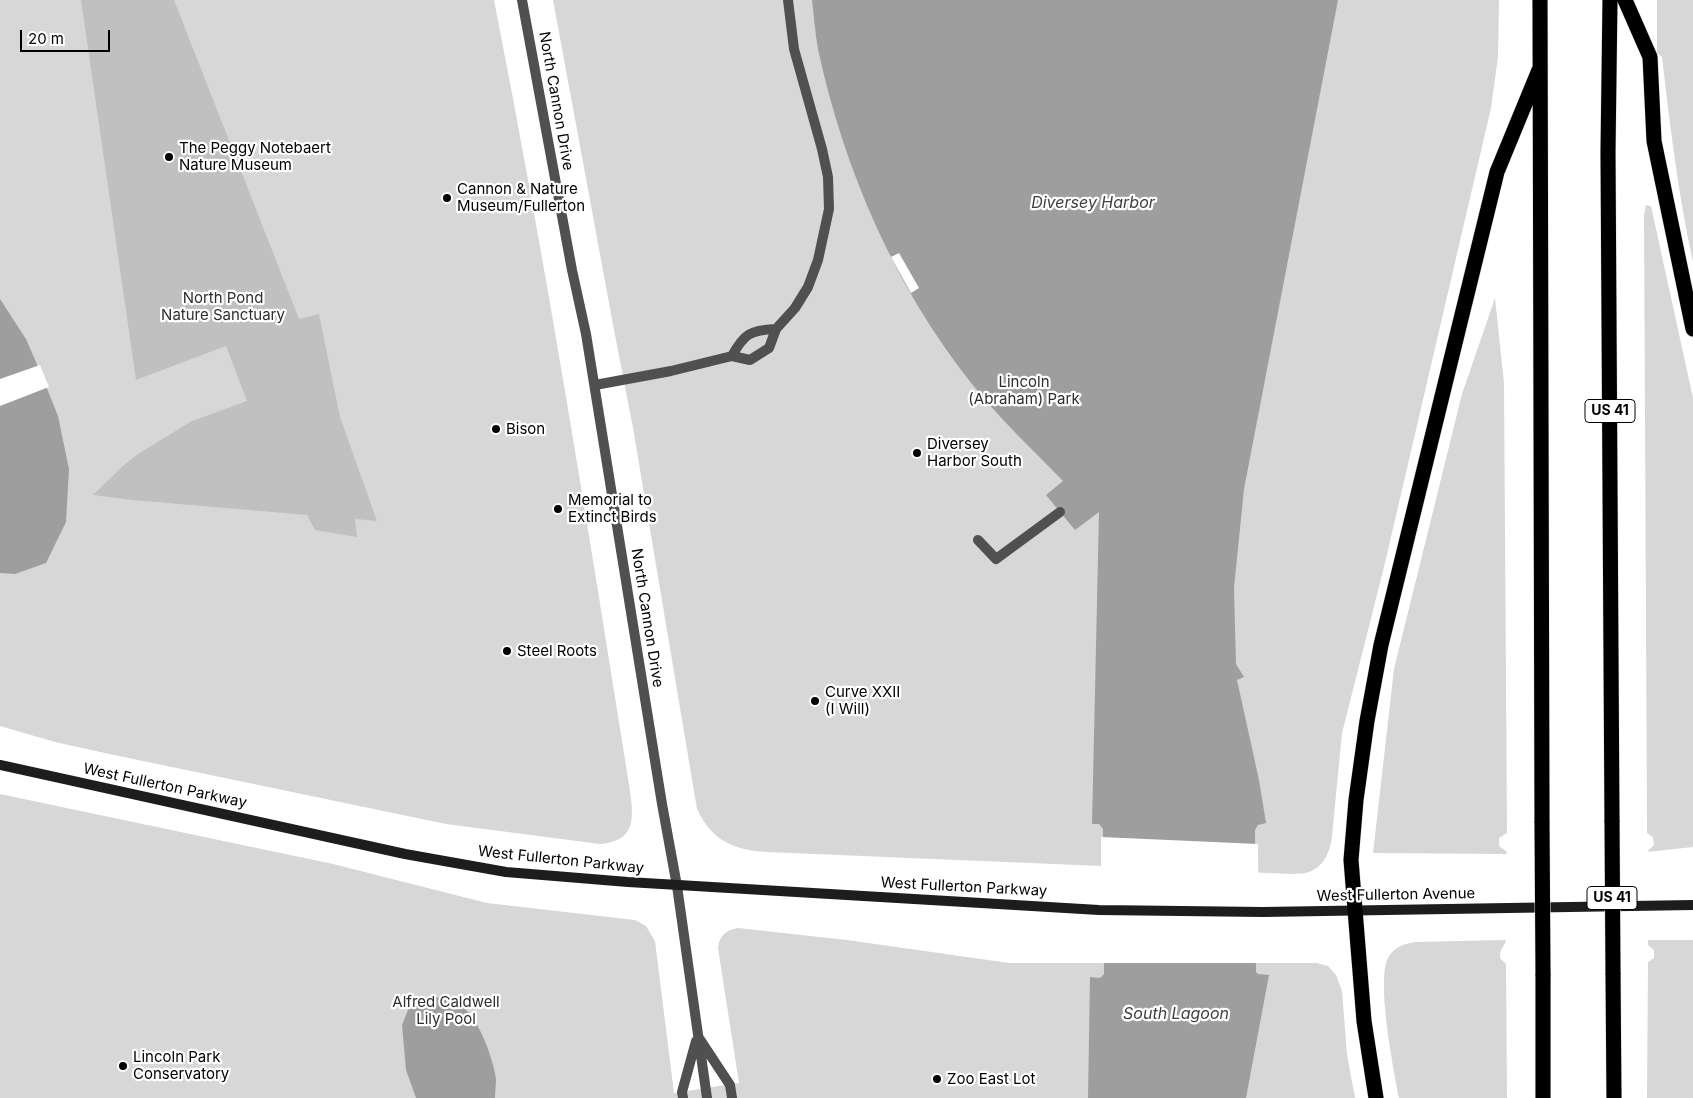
<!DOCTYPE html>
<html>
<head>
<meta charset="utf-8">
<style>
	body { margin:0 }
	#map { position:relative; width:1693px; height:1098px; overflow:hidden; background:#fff; font-family:Inter,sans-serif }
	canvas { display:block }
	.scale { position:absolute; left:20px; top:30px; width:90px; height:22px; box-sizing:border-box; border:2px solid #000; border-top:0; padding-left:6px; font-size:15px; line-height:18px; white-space:nowrap; color:#000; -webkit-text-stroke:4px #fff; paint-order:stroke }
</style>
</head>
<body>
<div id="map">
<canvas width="1693" height="1098"></canvas>
<div class="scale">20 m</div>
</div>
<script>
const context = document.querySelector('canvas').getContext('2d');
context.lineJoin = 'round';
function paint(path, color) {
  context.fillStyle = color;
  context.fill(path, 'evenodd');
}
function trace(path, color, width, dash) {
  context.strokeStyle = color;
  context.lineWidth = width;
  context.lineCap = dash ? 'butt' : 'round';
  context.setLineDash(dash || []);
  context.stroke(path);
}
function write(font, color, halo, rows, align = 'center') {
  context.font = font + ' Inter,sans-serif';
  context.lineWidth = 4.5;
  context.setLineDash([]);
  context.textBaseline = 'middle';
  context.strokeStyle = halo;
  context.fillStyle = color;
  for (const [text, x, y, turn = 0] of rows) {
    context.save();
    context.translate(x, y);
    context.rotate((+turn || 0) * Math.PI / 180);
    context.textAlign = isNaN(turn) ? turn : align;
    if (halo) context.strokeText(text, 0, 0);
    context.fillText(text, 0, 0);
    context.restore();
  }
}
paint(new Path2D(`
	M0,0h494c52,263 94,527 136,791 4,29 5,50 -30,53l-154,-20 -332,-69 -59,-13 -55,-16z
	M553,0h946l-1,57 -7,51 -107,459 -42,166 -10,103c-2,15 -7,30 -23,36 -4,2 -11,1 -16,2l-526,-22c-33,-2 -55,-11 -70,-43l-64,-381 -19,-98z
	M1657,0h36v262c-15,-68 -23,-137 -31,-205l-5,-4z
	M1646,205l5,1 42,192v449l-46,5 7,-7 -1,-8 -6,-4v-12l-3,-606z
	M1495,298l9,85 3,450 -8,5v8l7,5 1,3 -134,-1 21,-184 68,-275z
	M0,794l333,70 154,39 148,17 11,6 9,15 19,152 65,-10 -21,-135c1,-12 8,-18 20,-20l109,12 162,23h308l11,3 8,9 6,16 5,64 8,43h-1355z
	M1506,940c-1,7 -6,7 -6,18l6,6 1,134h-108c-5,-27 -24,-121 -10,-142 7,-10 15,-12 26,-14z
	M1648,940h45v158h-46l1,-136 6,-4v-8l-6,-5z`), '#d7d7d7');
paint(new Path2D(`
	M812,0h526l-94,489 -10,99 2,76 8,13 -7,3 22,100 7,43 -8,2 -3,5 1,142 2,2 11,1 -23,123h-158l2,-121 10,1 4,-4 -1,-145 -4,-5h-7l7,-312 -24,18 -29,-35 17,-14c-31,-32 -63,-62 -91,-97 -77,-97 -128,-214 -154,-335 -3,-16 -4,-33 -6,-49z
	M0,299l26,40 16,37 16,40 11,53 -3,53 -20,41 -31,11 -15,-1z
	M429,996c13,2 25,5 36,13 14,11 29,52 31,70 0,6 -1,13 -1,19h-79l-10,-28 -4,-45 8,-20z`), '#9e9e9e');
paint(new Path2D(`
	M899,253l20,35 -8,5 -20,-36z
	M40,365l9,22 -49,19v-27z
	M1101,837l157,7 1,119h-158z`), '#fff');
paint(new Path2D(`
	M81,0h93l125,319 20,-5 21,103 37,104 -22,-2 2,18 -42,-7 -8,-15 -175,-15 -39,-5 31,-30 14,-11 54,-33 55,-20 -21,-55 -90,34z`), '#c0c0c0');
const motorway = new Path2D(`
	M1540,0l2,823
	M1610,0l-2,152 4,670
	M1625,0l25,57 4,84 39,188
	M1613,973l1,125
	M1543,974v124
	M1376,1098l-12,-77 -13,-161 5,-60 11,-79 14,-76 116,-473 42,-102`);
trace(motorway, '#dbdbdb', 16);
trace(new Path2D(`
	M732,356c12,-22 18,-26 44,-27
	M595,385l76,-14 61,-15 18,4 19,-12 7,-19 19,-21 13,-21 10,-27 11,-51 -1,-32 -6,-28 -28,-100 -6,-49
	M978,540l18,19 64,-47
	M677,886l30,212
	M699,1038l31,47 2,13
	M683,1098l-1,-6 14,-51`), '#505050', 10);
trace(new Path2D(`
	M522,0l50,270 14,64 76,470 15,82`), '#505050', 10);
trace(new Path2D(`
	M0,765l405,89 101,18 122,10 471,28 164,2 430,-7`), '#1d1d1d', 10);
trace(motorway, '#000', 15);
const motorwayBridge = new Path2D(`
	M1612,822l1,151
	M1542,823l1,151`);
trace(motorwayBridge, '#dbdbdb', 16, []);
trace(motorwayBridge, '#000', 15);
for (const [x, y, r, color] of [
	[169,157,5,"#000"],
	[447,198,5,"#000"],
	[496,429,5,"#000"],
	[917,453,5,"#000"],
	[558,509,5,"#000"],
	[507,651,5,"#000"],
	[815,701,5,"#000"],
	[123,1066,5,"#000"],
	[937,1079,5,"#000"]
]) {
  const dot = new Path2D();
  dot.arc(x, y, r, 0, 2 * Math.PI);
  context.fillStyle = color;
  context.fill(dot);
  trace(dot, '#fff', 2);
}
for (const [x, y, w] of [
	[1610,411,50],
	[1612,898,50]
]) {
  const box = new Path2D();
  box.roundRect(x - w / 2, y - 11.5, w, 23, 4);
  context.fillStyle = '#fff';
  context.fill(box);
  trace(box, '#000', 1);
}
write('bold 14px', '#000', null, [
	["US 41",1610,411],
	["US 41",1612,898]
]);
write('15px', '#000', '#fff', [
	["North Cannon Drive",556,101,80],
	["North Cannon Drive",647,618,81],
	["West Fullerton Parkway",165,786,12],
	["West Fullerton Parkway",561,860,6],
	["West Fullerton Parkway",964,887,3],
	["West Fullerton Avenue",1396,895,-1]
]);
write('15px', '#000', '#fff', [
	["The Peggy Notebaert",179,148],
	["Nature Museum",179,165],
	["Cannon & Nature",457,189],
	["Museum/Fullerton",457,206],
	["Bison",506,429],
	["Diversey",927,444],
	["Harbor South",927,461],
	["Memorial to",568,500],
	["Extinct Birds",568,517],
	["Steel Roots",517,651],
	["Curve XXII",825,692],
	["(I Will)",825,709],
	["Lincoln Park",133,1057],
	["Conservatory",133,1074],
	["Zoo East Lot",947,1079]
], 'left');
write('15px', '#2e2e2e', '#fff', [
	["North Pond",223,298],
	["Nature Sanctuary",223,315],
	["Lincoln",1024,382],
	["(Abraham) Park",1024,399],
	["Alfred Caldwell",446,1002],
	["Lily Pool",446,1019]
]);
write('italic 16px', '#3f3f3f', '#fff', [
	["Diversey Harbor",1093,203],
	["South Lagoon",1176,1014]
]);
</script>
</body>
</html>
